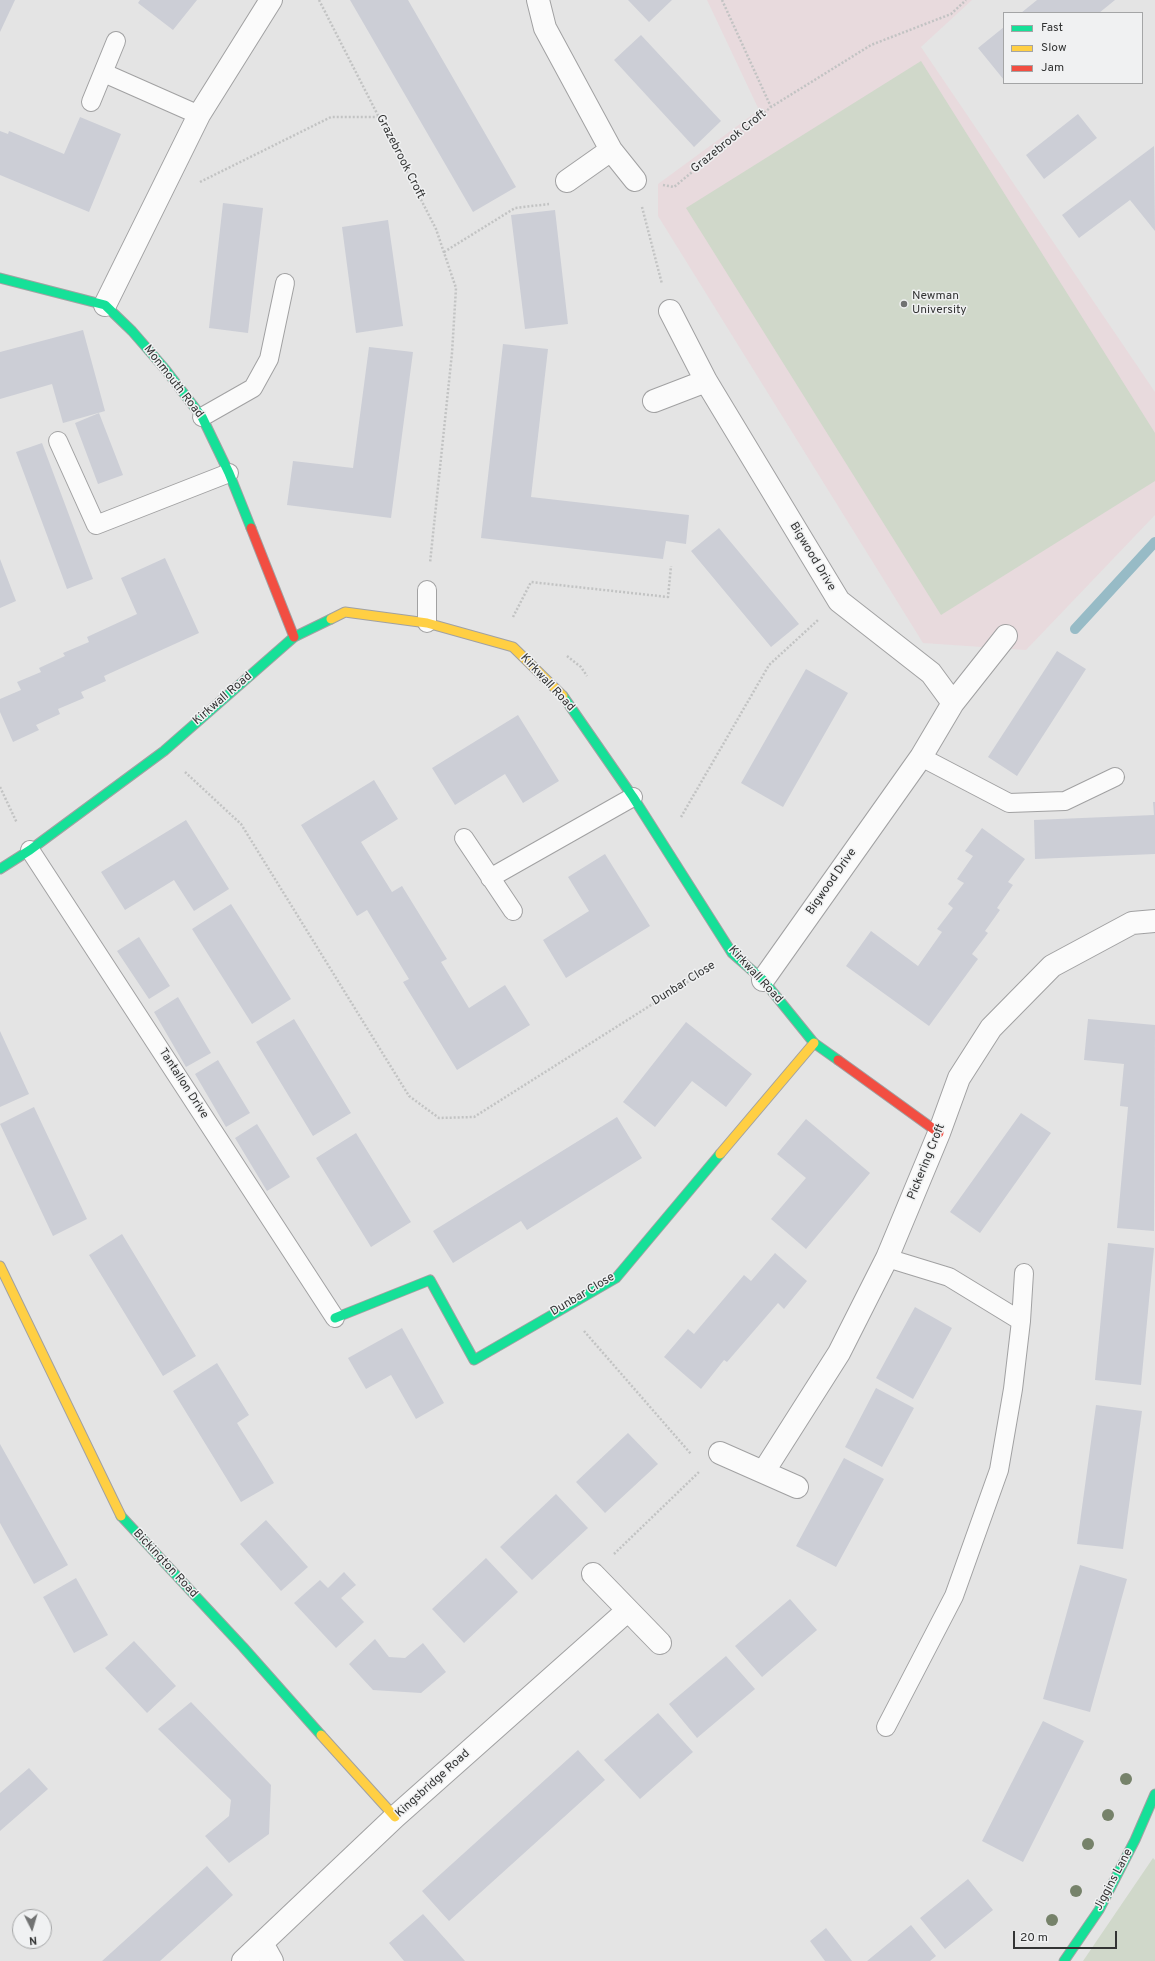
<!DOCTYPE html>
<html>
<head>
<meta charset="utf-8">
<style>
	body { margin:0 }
	#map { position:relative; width:1155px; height:1961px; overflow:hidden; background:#e4e4e4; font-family:Overpass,sans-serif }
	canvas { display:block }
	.legend { position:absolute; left:1003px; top:12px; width:140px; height:72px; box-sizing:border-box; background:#f0f1f2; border:1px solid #a4a5a6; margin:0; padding:5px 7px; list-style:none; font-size:12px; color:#333434 }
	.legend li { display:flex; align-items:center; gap:8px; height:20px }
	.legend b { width:20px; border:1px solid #a4a5a6 }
	.north { position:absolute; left:12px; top:1909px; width:40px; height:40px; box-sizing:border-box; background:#f0f1f2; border:1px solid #a4a5a6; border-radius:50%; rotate:175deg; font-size:11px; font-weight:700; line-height:16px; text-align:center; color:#333434 }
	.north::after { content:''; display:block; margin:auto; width:14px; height:18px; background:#717272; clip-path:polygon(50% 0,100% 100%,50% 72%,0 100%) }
	.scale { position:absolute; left:1013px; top:1931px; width:104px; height:18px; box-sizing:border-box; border:2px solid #333434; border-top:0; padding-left:5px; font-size:12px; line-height:14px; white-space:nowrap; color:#333434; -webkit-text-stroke:3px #f0f1f2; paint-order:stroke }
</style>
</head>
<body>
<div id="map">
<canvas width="1155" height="1961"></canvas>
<ul class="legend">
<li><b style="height:5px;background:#16e098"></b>Fast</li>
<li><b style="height:5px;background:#ffcf43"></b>Slow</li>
<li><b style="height:5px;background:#f24e42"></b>Jam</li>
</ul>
<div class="north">N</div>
<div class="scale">20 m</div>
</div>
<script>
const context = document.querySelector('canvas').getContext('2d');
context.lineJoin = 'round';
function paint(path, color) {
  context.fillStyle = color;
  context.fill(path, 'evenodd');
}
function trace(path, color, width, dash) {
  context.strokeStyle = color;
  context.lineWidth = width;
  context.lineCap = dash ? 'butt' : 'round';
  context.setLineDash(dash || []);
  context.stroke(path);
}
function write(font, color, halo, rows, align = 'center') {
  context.font = font + ' Overpass,sans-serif';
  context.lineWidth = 3;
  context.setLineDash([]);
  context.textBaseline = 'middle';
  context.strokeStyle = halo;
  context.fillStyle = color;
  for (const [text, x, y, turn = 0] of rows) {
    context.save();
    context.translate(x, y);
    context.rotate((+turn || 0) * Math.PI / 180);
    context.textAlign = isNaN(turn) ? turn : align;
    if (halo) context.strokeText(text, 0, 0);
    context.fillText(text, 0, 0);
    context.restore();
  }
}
paint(new Path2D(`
	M707,0h265l-51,47 234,345v123l-129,135 -103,-7 -265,-427v-32l101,-74z`), '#e8dadd');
paint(new Path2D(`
	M921,61l234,372v48l-214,134 -255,-407z
	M1153,1858l2,2v101h-72z`), '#d0d8ca');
trace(new Path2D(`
	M1075,629l80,-87`), '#97bbc6', 10);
paint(new Path2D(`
	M0,0h15l-15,32z
	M140,0h57l-24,30 -35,-27z
	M350,0h58l108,187 -43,25z
	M628,0h44l-23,22z
	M1037,0h78l-16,13h-78z
	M1004,27v53l-26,-32z
	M641,35l80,86 -27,26 -80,-87z
	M1078,114l19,24 -53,41 -18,-24z
	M80,117l41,17 -32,78 -89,-37v-44l8,3 1,-3 55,23z
	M1154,146l1,85 -25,-31 -51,38 -17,-23z
	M223,203l40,5 -15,125 -39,-5z
	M555,210l13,114 -43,5 -14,-114z
	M388,220l15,106 -47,7 -14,-106z
	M83,330l22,81 -42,12 -11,-39 -52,15v-47z
	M503,344l45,5 -17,148 158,18 -3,29 -20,-3 -3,18 -182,-21z
	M369,347l44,5 -22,166 -104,-13 6,-44 60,7z
	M99,413l24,62 -25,9 -23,-61z
	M42,443l51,136 -26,10 -51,-137z
	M719,528l80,96 -28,23 -80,-96z
	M165,558l34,75 -95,43 2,5 -25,11 3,6 -26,11 2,5 -24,11 3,5 -26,12 -13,-30v-13l21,-9 -4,-8 24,-10 -2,-4 26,-12 -2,-3 26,-11 -2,-5 50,-23 -16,-36z
	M0,559l16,42 -16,7z
	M1057,651l29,18 -69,107 -29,-19z
	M806,669l42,24 -65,114 -42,-24z
	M518,715l41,66 -36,22 -18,-29 -50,31 -23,-37z
	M374,780l24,39 -37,23 31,50 10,-6 45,73 -6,3 28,46 36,-23 25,40 -73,45 -54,-88 6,-3 -42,-69 -10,6 -56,-91z
	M1153,802h2v52l-120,5 -1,-39 120,-5z
	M186,820l43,69 -35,22 -20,-31 -49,30 -24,-38z
	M982,828l43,31 -17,23 5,3 -16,23 3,2 -15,21 3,2 -16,21 6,5 -49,67 -83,-60 25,-35 47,35 24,-34 -5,-3 16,-21 -5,-4 16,-21 -7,-4 16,-23 -8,-5z
	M605,854l45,72 -84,52 -23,-38 46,-29 -21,-34z
	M231,904l60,95 -39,25 -60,-95z
	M139,937l31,49 -21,13 -32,-48z
	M178,997l33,56 -25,14 -32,-55z
	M294,1019l57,94 -38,23 -57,-94z
	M1088,1019l67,6 -1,206 -37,-3 11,-121 -8,-1 4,-42 -40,-4z
	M686,1022l66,52 -26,33 -34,-26 -37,46 -32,-25z
	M0,1031l29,63 -29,13z
	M218,1060l32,53 -24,14 -31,-53z
	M34,1107l53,112 -34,17 -53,-112z
	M1021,1113l30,20 -71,100 -30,-21z
	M617,1117l25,41 -115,72 -6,-9 -68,42 -20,-32z
	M806,1119l64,54 -64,76 -35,-30 35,-41 -29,-24z
	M257,1124l33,53 -23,14 -32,-53z
	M356,1133l55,89 -40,25 -55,-89z
	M122,1234l74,122 -33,20 -74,-121z
	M1108,1243l46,5 -13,137 -46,-5z
	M775,1253l32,28 -23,28 -6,-6 -51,59 -3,-2 -23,29 -37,-32 24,-28 6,5 50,-59 7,6z
	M915,1307l37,21 -39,71 -37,-21z
	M402,1328l42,75 -28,16 -25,-44 -25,14 -18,-31z
	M217,1363l32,52 -12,8 37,60 -33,19 -68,-111z
	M876,1388l38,20 -32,59 -37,-20z
	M1096,1405l46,6 -19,138 -46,-5z
	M628,1433l30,31 -53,49 -29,-31z
	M0,1444l68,121 -34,19 -34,-61z
	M844,1458l40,21 -48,88 -40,-21z
	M556,1494l32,34 -56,52 -32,-33z
	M266,1520l42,47 -27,24 -41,-47z
	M486,1558l32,34 -54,51 -32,-34z
	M1080,1565l47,14 -37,133 -47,-13z
	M344,1572l12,13 -15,13 23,24 -28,26 -42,-45 26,-23 8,8z
	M76,1578l32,57 -34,18 -31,-56z
	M790,1599l27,31 -55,47 -27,-31z
	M375,1639l14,18 16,1 18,-15 23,29 -25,21 -48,-3 -24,-26z
	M134,1641l42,45 -29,27 -42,-45z
	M726,1656l29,33 -58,49 -28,-34z
	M191,1702l80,83 -2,49 -40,29 -24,-27 24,-20 2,-16 -73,-71z
	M658,1713l35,39 -53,47 -36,-39z
	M1043,1721l41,20 -61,121 -41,-21z
	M578,1750l27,30 -156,141 -27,-30z
	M29,1768l19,21 -48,42v-38z
	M207,1866l26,29 -73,66h-58z
	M968,1879l25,31 -48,39 -25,-31z
	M423,1914l42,47h-61l-15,-18z
	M911,1925l25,31 -6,5h-63z
	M826,1928l26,33h-27l-15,-20z`), '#ccced6');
const lane = new Path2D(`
	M104,73l95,42
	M91,102l25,-61
	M202,417l51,-29 16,-29 16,-76
	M58,441l38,84 133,-52
	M427,623v-33
	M921,757l88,46 56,-2 50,-24
	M464,838l49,73
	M30,850l305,468
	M490,878l143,-81
	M887,1258l62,19 72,44
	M886,1727l68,-131 45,-126 14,-81 8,-68 3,-48`);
const street = new Path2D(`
	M538,0l7,28 66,122 24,30
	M567,181l44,-31
	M105,305l94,-190 72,-115
	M670,311l36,70 133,220 92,72 22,30
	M654,401l52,-20
	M763,980l158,-223 32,-54 53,-67
	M720,1453l77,34
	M764,1471l75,-118 48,-95 52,-125 20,-55 32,-50 61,-62 80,-43 23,-2
	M593,1574l67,69
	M262,1943l10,18
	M243,1961l152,-144 232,-206`);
const fast = new Path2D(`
	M0,278l105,27 27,26 33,38 37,48 27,56 22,55
	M563,696l70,101 99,156 31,27 51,63 24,17
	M0,869l30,-19 134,-99 130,-114 37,-18
	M335,1318l95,-38 44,80 142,-82 104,-124
	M121,1516l122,131 78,88
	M1064,1961l35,-51 36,-70 20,-46`);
const slow = new Path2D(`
	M331,619l14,-7 82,11 86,24 50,49
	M720,1154l94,-111
	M0,1266l121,250
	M321,1735l74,82`);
const jam = new Path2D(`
	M251,528l43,109
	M838,1060l101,73`);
trace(lane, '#a1a1a2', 20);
trace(street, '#a1a1a2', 24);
trace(fast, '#a1a1a2', 11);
trace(slow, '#a1a1a2', 11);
trace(jam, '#a1a1a2', 11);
trace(new Path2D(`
	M319,0l117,229 20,59 -4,65 -22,210
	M722,0l49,107
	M200,182l131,-65h48
	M663,185l11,2 97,-80 100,-62 80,-31 15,-14
	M642,207l20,77
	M444,252l71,-44 34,-4
	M513,617l18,-35 137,15 3,-31
	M567,656l14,11 6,9
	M185,772l56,52 168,272 30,22 35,-1 234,-148
	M0,787l17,36
	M681,817l88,-152 49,-45
	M584,1331l107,123
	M614,1554l85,-82`), '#c2c3c3', 2.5, [2, 2]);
trace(lane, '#fbfbfb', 18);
trace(street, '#fbfbfb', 22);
trace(fast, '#16e098', 9);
trace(slow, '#ffcf43', 9);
trace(jam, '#f24e42', 9);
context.fillStyle = '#76826a';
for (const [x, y] of [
	[1126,1779],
	[1108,1815],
	[1088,1844],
	[1076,1891],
	[1052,1920]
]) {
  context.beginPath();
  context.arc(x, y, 6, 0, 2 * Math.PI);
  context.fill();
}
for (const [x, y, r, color] of [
	[904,304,4,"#717272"]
]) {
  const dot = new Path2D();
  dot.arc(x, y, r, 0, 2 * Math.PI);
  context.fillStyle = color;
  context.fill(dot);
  trace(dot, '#f0f1f2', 1.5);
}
write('12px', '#333434', '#f0f1f2', [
	["Grazebrook Croft",729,142,-39],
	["Grazebrook Croft",400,157,63],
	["Monmouth Road",173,382,52],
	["Bigwood Drive",812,557,59],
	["Kirkwall Road",547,683,47],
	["Kirkwall Road",223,699,-41],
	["Bigwood Drive",832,882,-55],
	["Kirkwall Road",755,975,47],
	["Dunbar Close",684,984,-32],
	["Tantallon Drive",183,1084,57],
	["Pickering Croft",927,1162,-68],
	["Dunbar Close",583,1295,-31],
	["Bickington Road",165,1564,47],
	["Kingsbridge Road",433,1784,-42],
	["Jiggins Lane",1114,1880,-62]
]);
write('12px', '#333434', '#f0f1f2', [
	["Newman",912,297],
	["University",912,311]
], 'left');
</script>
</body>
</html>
